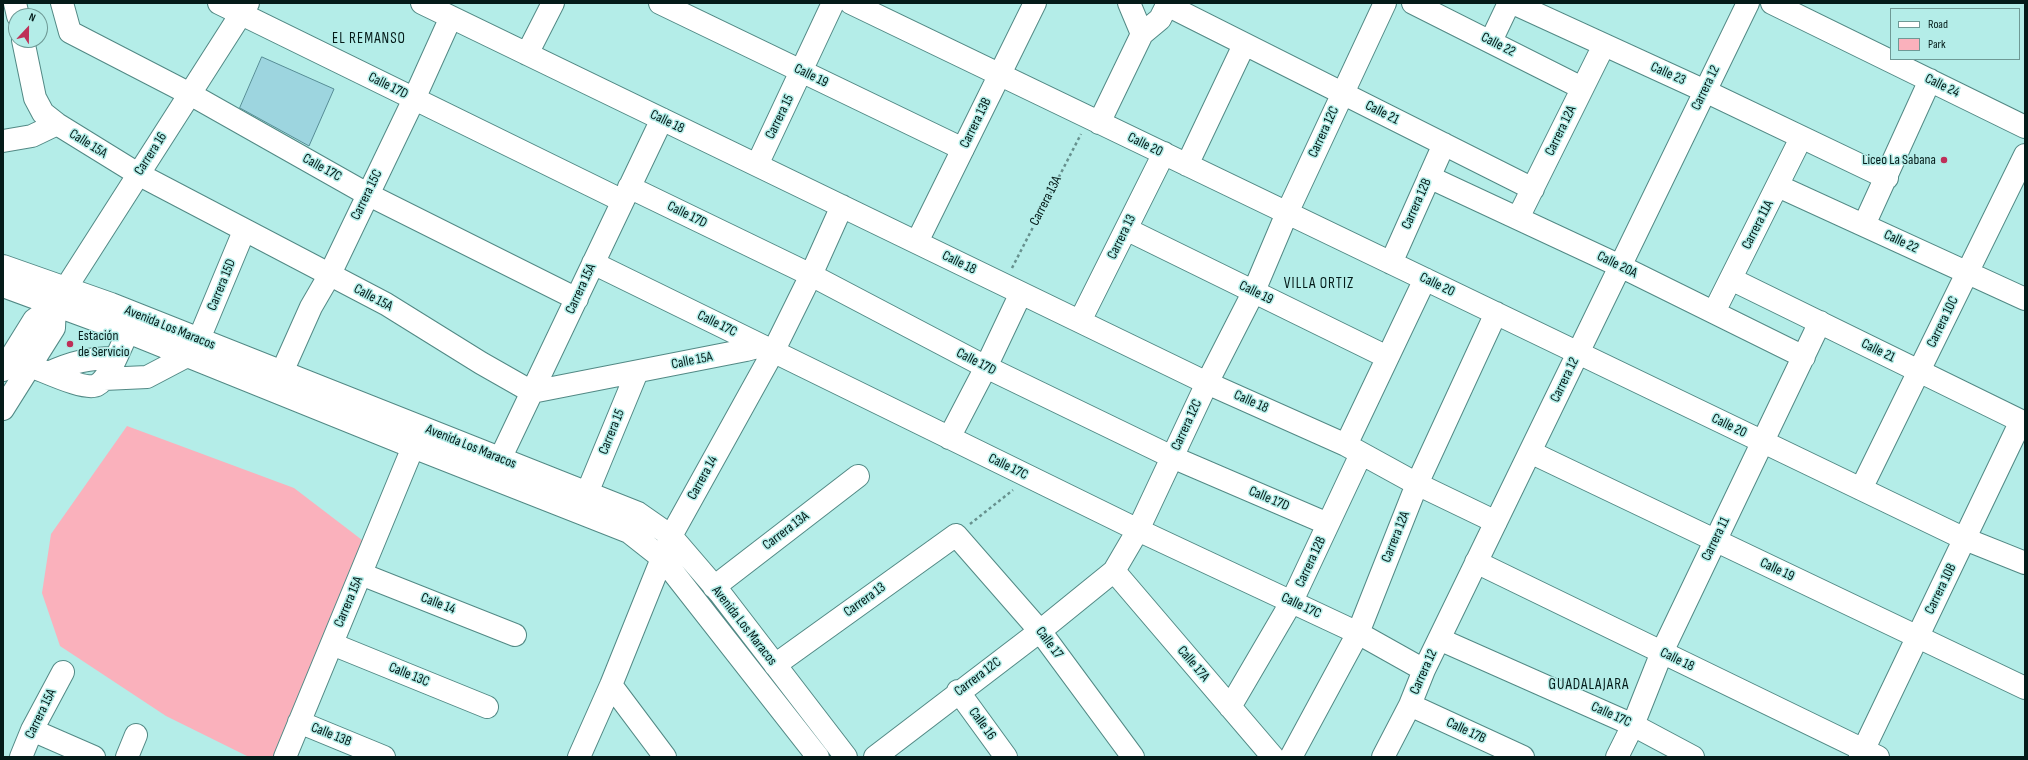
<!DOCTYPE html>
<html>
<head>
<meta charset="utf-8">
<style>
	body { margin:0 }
	#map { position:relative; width:2028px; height:760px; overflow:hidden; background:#b4ede8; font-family:"Sofia Sans Condensed",sans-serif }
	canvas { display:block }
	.frame { position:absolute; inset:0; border:4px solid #041b19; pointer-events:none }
	.legend { position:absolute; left:1890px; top:8px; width:130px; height:52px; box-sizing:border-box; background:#b4ede8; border:1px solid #6e9995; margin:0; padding:5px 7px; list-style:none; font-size:12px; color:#041b19 }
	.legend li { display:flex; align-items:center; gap:8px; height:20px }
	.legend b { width:20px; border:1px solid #6e9995 }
	.north { position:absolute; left:8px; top:8px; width:40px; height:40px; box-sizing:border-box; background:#b4ede8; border:1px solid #6e9995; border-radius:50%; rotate:22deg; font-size:11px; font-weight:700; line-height:16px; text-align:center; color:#041b19 }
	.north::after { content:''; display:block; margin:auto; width:14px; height:18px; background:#be2f58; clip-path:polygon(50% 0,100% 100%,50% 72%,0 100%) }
</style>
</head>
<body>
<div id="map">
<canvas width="2028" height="760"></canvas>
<div class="frame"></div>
<ul class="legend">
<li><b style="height:5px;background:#fff"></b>Road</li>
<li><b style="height:11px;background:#fab1bc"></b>Park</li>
</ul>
<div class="north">N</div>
</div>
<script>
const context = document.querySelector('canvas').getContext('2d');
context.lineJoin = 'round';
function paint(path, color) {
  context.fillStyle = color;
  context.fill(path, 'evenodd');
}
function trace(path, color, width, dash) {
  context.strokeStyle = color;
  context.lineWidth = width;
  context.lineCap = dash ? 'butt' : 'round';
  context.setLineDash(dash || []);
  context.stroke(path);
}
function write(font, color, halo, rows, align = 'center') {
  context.font = font + ' "Sofia Sans Condensed",sans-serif';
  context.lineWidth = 3;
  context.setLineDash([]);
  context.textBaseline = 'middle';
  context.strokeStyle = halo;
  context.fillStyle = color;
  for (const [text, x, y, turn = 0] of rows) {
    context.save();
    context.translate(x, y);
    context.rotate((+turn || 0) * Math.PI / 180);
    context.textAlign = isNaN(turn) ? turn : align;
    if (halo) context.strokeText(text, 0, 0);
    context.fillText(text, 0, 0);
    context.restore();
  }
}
paint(new Path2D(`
	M127,426l167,62 72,55 -92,214h-25l-83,-41 -106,-70 -18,-53 9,-59z`), '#fab1bc');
const building = new Path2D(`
	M262,57l72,32 -25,57 -69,-38z`);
paint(building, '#9dd5df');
trace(building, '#568c95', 1);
const minor = new Path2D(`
	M15,3l3,13
	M62,3l8,29 120,62 177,100 210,105
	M219,3l404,198
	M422,3l785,380 139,62 71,39 79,38
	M660,3l303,146
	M851,3l1114,536 60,24
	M1129,3l13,31
	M1413,3l169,85
	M1513,3l192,88 182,87
	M1772,3l253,124
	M1167,5l366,184
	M23,40l12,58 8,15 14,11 81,50 248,130 95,59 51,29 214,-42 15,-4
	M1491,41l18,-38
	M527,54l26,-51
	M1099,123l43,-89 18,-15 8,-16
	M3,141l29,-5 25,-12
	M757,165l76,-162
	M1187,165l57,-120
	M1429,177l191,89 184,91
	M1778,186l247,113
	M629,187l182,88 175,92 186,90 156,67
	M1518,218l86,-173
	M1864,225l66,-145
	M1126,229l261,128
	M917,242l118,-239
	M593,263l545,267 220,103 66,37
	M1391,263l53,-119
	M3,266l108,38 527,209 33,23 49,57 126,164
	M1731,279l294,144
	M3,286l125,46 285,115 216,85 33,26 156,199
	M1714,312l87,-174
	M1080,321l84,-168
	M199,339l45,-108
	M30,366c12,4 57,26 67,19 13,-7 24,-40 31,-53
	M3,370l31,-50 21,-15 193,-302
	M282,372l29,-65 18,-31 85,-177 37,-82
	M48,373c24,-11 41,-15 67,-15
	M104,379l43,-2 40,-21
	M3,409l51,-81 1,-23
	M949,438l37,-71 35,-74
	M1346,445l79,-166
	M1530,452l495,236
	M500,459l162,-340
	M1861,489l164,-334
	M587,493l50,-121
	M1476,562l402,195
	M1114,571l159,186
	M361,574l154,61
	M714,587l144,-111
	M1439,639l194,86 60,32
	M332,644l155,63
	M775,665l181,-130 84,96 93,126
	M611,685l54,72
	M958,691l48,66
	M1410,705l113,52
	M1230,707l62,-106 69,-147
	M299,722l85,35
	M32,730l62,27
	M21,757l11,-27 31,-58
	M127,757l9,-22
	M285,757l128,-310
	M579,757l32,-72 60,-149 102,-184 38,-77 31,-69
	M875,757l165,-126 74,-60 24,-41 69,-147 47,-92 33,-78 98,-210
	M1291,757l67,-124 59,-149 79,-171
	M1383,757l27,-52 14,-35 324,-667
	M1617,757l16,-32 29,-73 158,-330
	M1860,757l161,-336`);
trace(minor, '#528985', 24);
trace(new Path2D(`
	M1012,268l69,-134
	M970,524l43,-34`), '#67918e', 2.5, [3, 3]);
trace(minor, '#fff', 22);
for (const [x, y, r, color] of [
	[1944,160,4,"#be2f58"],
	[70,344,4,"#be2f58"]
]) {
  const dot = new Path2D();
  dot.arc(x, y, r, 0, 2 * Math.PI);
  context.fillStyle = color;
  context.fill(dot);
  trace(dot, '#b4ede8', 1.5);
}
write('14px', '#041b19', '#b4ede8', [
	["Calle 22",1498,45,27],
	["Calle 23",1668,74,24],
	["Calle 19",811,76,26],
	["Calle 17D",388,86,26],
	["Calle 24",1942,86,26],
	["Carrera 12",1706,88,-64],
	["Calle 21",1382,113,27],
	["Carrera 15",780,117,-64],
	["Calle 18",667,122,26],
	["Carrera 13B",976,123,-64],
	["Carrera 12A",1561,131,-64],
	["Carrera 12C",1324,132,-65],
	["Calle 15A",88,144,32],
	["Calle 20",1145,145,26],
	["Carrera 16",151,154,-57],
	["Calle 17C",322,168,29],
	["Carrera 15C",367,195,-64],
	["Carrera 13A",1046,201,-63],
	["Carrera 12B",1417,204,-66],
	["Calle 17D",687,215,26],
	["Carrera 11A",1758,225,-63],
	["Carrera 13",1122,237,-64],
	["Calle 22",1901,242,25],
	["Calle 18",959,263,26],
	["Calle 20A",1617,265,26],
	["Carrera 15D",222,285,-68],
	["Calle 20",1437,285,26],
	["Carrera 15A",581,289,-65],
	["Calle 19",1256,293,26],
	["Calle 15A",373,298,28],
	["Carrera 10C",1943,322,-64],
	["Calle 17C",717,324,26],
	["Avenida Los Maracos",170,328,22],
	["Calle 21",1878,351,26],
	["Calle 15A",692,361,-11],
	["Calle 17D",976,362,27],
	["Carrera 12",1565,380,-64],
	["Calle 18",1251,402,24],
	["Carrera 12C",1187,425,-65],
	["Calle 20",1729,426,26],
	["Carrera 15",612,432,-68],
	["Avenida Los Maracos",471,447,22],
	["Calle 17C",1008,467,26],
	["Carrera 14",703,478,-61],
	["Calle 17D",1269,499,23],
	["Carrera 13A",786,531,-37],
	["Carrera 12A",1396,537,-68],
	["Carrera 11",1716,539,-64],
	["Carrera 12B",1311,562,-65],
	["Calle 19",1777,570,25],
	["Carrera 10B",1941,589,-64],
	["Carrera 13",865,600,-36],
	["Carrera 15A",349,602,-67],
	["Calle 14",438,604,21],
	["Calle 17C",1301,606,25],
	["Avenida Los Maracos",744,626,52],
	["Calle 17",1049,643,53],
	["Calle 18",1677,660,26],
	["Calle 17A",1193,664,50],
	["Carrera 12",1424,672,-66],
	["Calle 13C",409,675,22],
	["Carrera 12C",978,677,-37],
	["Carrera 15A",41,714,-64],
	["Calle 17C",1611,715,24],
	["Calle 16",982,724,54],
	["Calle 17B",1466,731,25],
	["Calle 13B",331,735,22]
]);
write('14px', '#041b19', '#b4ede8', [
	["Liceo La Sabana",1936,160],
	["Estación",78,336,"left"],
	["de Servicio",78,352,"left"]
], 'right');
context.letterSpacing = '1px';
write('15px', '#041b19', '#b4ede8', [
	["EL REMANSO",369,39],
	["VILLA ORTIZ",1319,284],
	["GUADALAJARA",1589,685]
]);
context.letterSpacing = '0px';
</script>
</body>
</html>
